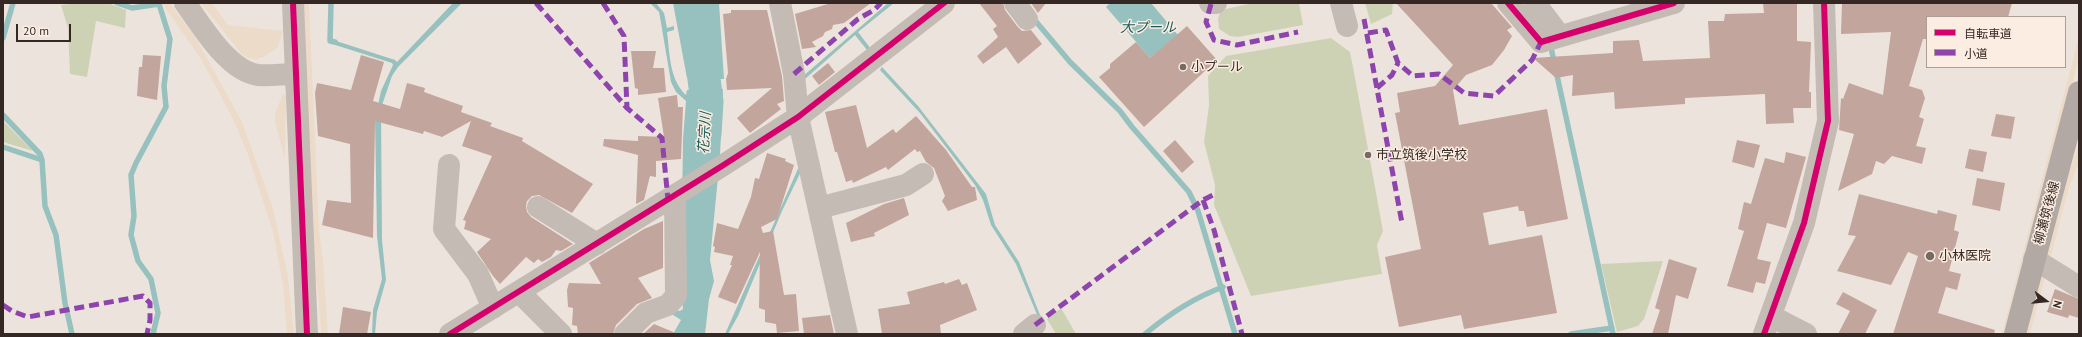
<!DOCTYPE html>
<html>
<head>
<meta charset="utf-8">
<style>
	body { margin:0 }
	#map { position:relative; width:2082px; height:337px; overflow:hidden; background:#ece4dc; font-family:"PT Sans","Noto Sans JP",sans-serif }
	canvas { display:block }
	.frame { position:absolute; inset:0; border:4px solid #352824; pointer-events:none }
	.legend { position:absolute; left:1926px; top:16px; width:140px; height:52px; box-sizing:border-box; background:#fbede1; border:1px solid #ac9e95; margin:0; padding:5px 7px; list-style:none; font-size:12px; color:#352824 }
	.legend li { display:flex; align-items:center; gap:8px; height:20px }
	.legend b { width:20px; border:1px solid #ac9e95 }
	.north { position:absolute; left:2026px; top:281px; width:40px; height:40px; -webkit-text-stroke:3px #fbede1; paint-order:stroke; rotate:106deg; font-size:11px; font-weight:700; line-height:16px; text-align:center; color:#352824 }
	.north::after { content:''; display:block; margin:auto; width:14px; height:18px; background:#352824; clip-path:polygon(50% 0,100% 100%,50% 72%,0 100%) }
	.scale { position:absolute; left:16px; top:24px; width:55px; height:18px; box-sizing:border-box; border:2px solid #352824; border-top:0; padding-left:5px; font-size:12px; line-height:14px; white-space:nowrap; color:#352824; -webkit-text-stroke:3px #fbede1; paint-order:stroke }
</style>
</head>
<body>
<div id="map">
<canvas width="2082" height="337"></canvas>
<div class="frame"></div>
<ul class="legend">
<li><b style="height:5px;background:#d6006c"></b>自転車道</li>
<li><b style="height:5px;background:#8e44ad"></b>小道</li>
</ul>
<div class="north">N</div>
<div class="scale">20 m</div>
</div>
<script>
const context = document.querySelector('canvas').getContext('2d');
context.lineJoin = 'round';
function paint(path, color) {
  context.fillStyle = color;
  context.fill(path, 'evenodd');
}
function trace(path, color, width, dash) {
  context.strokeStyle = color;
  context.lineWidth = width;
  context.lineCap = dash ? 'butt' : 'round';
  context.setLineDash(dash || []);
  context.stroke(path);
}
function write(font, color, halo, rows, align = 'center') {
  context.font = font + ' "PT Sans","Noto Sans JP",sans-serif';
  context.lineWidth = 3;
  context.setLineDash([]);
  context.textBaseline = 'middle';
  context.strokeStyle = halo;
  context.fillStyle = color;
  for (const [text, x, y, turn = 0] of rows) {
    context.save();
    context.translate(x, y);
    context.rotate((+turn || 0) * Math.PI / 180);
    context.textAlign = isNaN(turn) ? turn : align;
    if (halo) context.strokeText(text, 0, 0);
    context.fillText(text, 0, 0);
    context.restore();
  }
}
paint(new Path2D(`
	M79,3h29l18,7 -1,18 -29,-7 -9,56 -17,-3 -2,-46 -7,-23z
	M1253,3h46l4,22 -65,12 -8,-1 -11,-7 -1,-10 3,-9z
	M1365,3h28l-1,11 -21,10z
	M1331,38l19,14 3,15 30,164 -6,14 5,29 -131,22 -37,-91 1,-20 -11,-43 5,-37 -1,-29 18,-20z
	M3,121l30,30 -30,-9z
	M1663,261l-19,58 -6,7 -21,6 -16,-68z
	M1061,308l15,26h-20l-9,-15z`), '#ced2b4');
paint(new Path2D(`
	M162,3h8l27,37 45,82 31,86 15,69 6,57h-7l-4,-49 -10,-53 -25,-77 -15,-36 -32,-60z
	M201,3h11l16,22 55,6 -5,16 -14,10 -9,3 -12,-4z
	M302,3h7l10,227 4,30 5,74h-7l-2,-33 -9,-59z
	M2079,36v22l-72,276h-5z
	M283,94l3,2 -1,63 -10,-37v-9z
	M2079,143v19l-10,26 -39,146h-5l43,-157z`), '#eddbc9');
paint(new Path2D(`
	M453,3h9l-64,64 -6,9 -11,32 1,132 4,40 -9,32 -2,22h-3l1,-24 9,-31 -5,-43 -2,-117 6,-28 12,-26 -1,-2 -63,-20 1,-4 65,21 2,2z
	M650,3h6l8,10 3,15 7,-2v4l-7,2c3,22 2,47 19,63l1,-5 36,-1 -3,67 -10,104 4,21 -5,18 -4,35h-32l8,-14 -14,-9 1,-2 12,2 3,-2 -2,-24 2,-146 3,-38 -10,-9 -5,-10 -11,-65 -1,-5z
	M673,3h46l5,76 -37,-1z
	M888,3h6l-36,29 16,21 -3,2 -16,-20 -50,44 -3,-2z
	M1110,3h41l27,32 -28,23 -44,-51z
	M882,67l36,39 68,88 9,31 24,37 21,53 -2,2 -22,-53 -25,-39 -8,-25 -8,-15 -55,-72 -40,-43z
	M801,162l4,1 -23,48 -44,105 -10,18h-3z`), '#96c1be');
trace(new Path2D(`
	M117,3l15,5 27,-4 11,35 -6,47 2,21 -30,56 -5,12 3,41 -3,19 7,26 13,18 7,34 -5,21
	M331,3l-1,38 5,1
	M1033,18l37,44 50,49 12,16 57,65 9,19 37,123
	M3,38l10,-35
	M1550,43l63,291
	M3,115l37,39 2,6 3,46 11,29 9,68 7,31
	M3,147l39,13
	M1145,334c24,-20 48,-36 78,-47
	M1571,334l41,-6`), '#96c1be', 5.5);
trace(new Path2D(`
	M694,3l13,99 -2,32`), '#96c1be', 33);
paint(new Path2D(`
	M831,3h40l-27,20 -11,2 -1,4 -7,3 -2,4 -11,6 4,5 -14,2 -7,-35z
	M979,3h24l2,7 12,16 5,5 9,-1 11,14 -24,20 -12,-17 -23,17 -6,-8 21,-19 -5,-8 4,-3z
	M1031,3h15l-8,10z
	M1396,3h95l21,24 -5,3 5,6 -8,14 -12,15 -26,10 -13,15 6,35 88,-16 21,110 -41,8 -3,-16h-5l-1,-5 -35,7 6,32 53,-10 15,78 -93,16 -3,-14 -62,12 -14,-70 36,-8 -26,-136 5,-1 -3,-19 38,-7 18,-21z
	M1763,3h34v38l14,1 -2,50h2v16h-18l1,15 -28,1 -1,-30 -80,4v6l-70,5 -1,-17 -42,4 1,-21 -17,3 -23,-20 80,-5v-12l26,-1 4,21 67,-3 -2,-37h16l1,-7 39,-1z
	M1842,3h170l-4,14h-81v22h-4l-14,47 13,4 3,8 -6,19 5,2 -8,27 10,2 -4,16 -30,-8 -8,8 -8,-3 -4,13 -34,17 16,-57 -15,-4 2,-32 2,1 6,-16 34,12 8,-63 -50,2z
	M731,10h36l15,66 2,25 -7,3 4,5 -31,24 -13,-15 35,-30 -45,2 -1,-11 2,-6 -5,-59 8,-1z
	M1187,26l30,34 -73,67 -45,-50 11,-9v-4l26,-22 14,16z
	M631,51h25l-3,17h11l2,24 -28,3v-6l-3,-1z
	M143,55l18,1 -4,44 -20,-4 2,-29h3z
	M361,55l23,7 -11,39 27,8 7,-26 18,5 -1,4 39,14 -2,6 31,11 -2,3 33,12 -1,3 71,43 -21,29 -33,-18 -7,1 -5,5 -1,5 1,6 4,5 42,27 -12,7 -5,-1 -5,7 -9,5 -4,-3 -4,4 -8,-6 -26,27 -7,-8 -16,-24 14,-13 -27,-10 2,-8 -3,-1 29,-64 -30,-10 9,-25 -29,16 -18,-6 -1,3 -48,-13 -2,117 -51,-13 5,-25 24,3 -1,-59 -32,-8 -3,-43 2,-10 34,7z
	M828,63l7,9 -16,13 -7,-9z
	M677,95l1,12h5l-2,52 -25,2v16l-6,-1 -6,24 -8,4 2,-49 -35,-9 1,-7 34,2v-5l26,1 -6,-39z
	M856,105l11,43 26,-19 3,4 20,-17 30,34 26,37h3l2,13 -29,11 -6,-10 3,-5 -11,-28 -8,-6 -6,-11 -3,1 -2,-3 -27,21 -2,-3 -33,16 -1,-3 -6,2 -9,-30h-2l-10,-40z
	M1996,114l19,3 -4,22 -20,-3z
	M1175,140l19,22 -12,11 -19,-22z
	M1737,140l23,5 -6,23 -22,-6z
	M1969,149l18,3 -4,20 -18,-4z
	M1786,152l20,5 -20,71 -19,-5 -10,36 14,3 -6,22 -9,-2 -3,11 -26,-7 17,-55 -6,-2 6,-27 7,2 14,-46 19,5z
	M767,153l19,6 -1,2 9,4 -17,54 -16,8 2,6 10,-2 11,64 12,-1 3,37 -22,2 -1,-9 -11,-2v-12l-6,-2 1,-56 -24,52 -18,-7 14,-32h-2l3,-9 -19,-4 1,-5 -2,-1 4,-23 21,6 13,-32 4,-19 4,1z
	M1977,178l28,5 -5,28 -28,-6z
	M1859,194l78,20 1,-4 19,5 -3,15 5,2 -10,39 12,3 -4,16 -11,-3 -8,26 57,17 -1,4h-101l25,-78 -10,-4 -17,33 -54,-14 19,-35 -8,-1z
	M904,198l5,17 -35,18 1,3 -24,6 -5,-19 38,-19z
	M663,221v47l-25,10 14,20 -15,6 -21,21 -3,9h-35l-1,-8 -5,-1 1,-17 -5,-1 -1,-17 2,-7 32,1 -12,-21 55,-34z
	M1669,259l28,9 -9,31 -12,-4 -8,39h-16l8,-24 -5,-2z
	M959,279l3,6 5,-2 10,27 -37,15 1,9h-59l-4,-25 32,-5 -3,-12 37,-10 1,2z
	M2055,289l24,10v19l-10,-3 -1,3 -21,-6z
	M1843,292l34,18 -12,24h-27l12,-23 -14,-7z
	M343,307l28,5 -4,22h-28z
	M830,315l4,19h-30l-2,-16z
	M654,324l24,10h-35z`), '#c2a59c');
trace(new Path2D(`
	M185,3c17,23 43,68 73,72 12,1 25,-1 37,-1
	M293,3l14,331
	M780,3l14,71 4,43 49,217
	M1015,3l12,16
	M1210,3h6
	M1341,3l6,23
	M1508,3l33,39 133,-39
	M1535,3l25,33
	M449,165l-5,64 34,45 15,34
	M538,207l59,37
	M819,208l87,-23 17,-11
	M2034,259l45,28
	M519,292l42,42
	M1771,316l35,18
	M450,334l272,-168 76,-49 146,-114
	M625,334l21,-21 22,-8 8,-9 -1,-101
	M1024,334l11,-9
	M1764,334l40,-111 24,-102 -4,-118`), '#c5bbb5', 22);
trace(new Path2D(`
	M2015,334l64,-242`), '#b3a9a4', 22);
trace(new Path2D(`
	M536,3l91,105 35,30 6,62
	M603,3l21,33 3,72
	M1211,4l-5,18 8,18 23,5 61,-13
	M1364,19l38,204
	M1368,33l18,-3 12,33 15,13 26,-2 25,19 30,3 38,-36 9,-18
	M794,74l64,-55 16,-9 7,-7
	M1377,88l15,-13 6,-12
	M1203,200l11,30 28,104
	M3,305l9,6 16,6 115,-21 7,7v17l-3,14
	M1035,325l168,-125 14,-7`), '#8e44ad', 5, [10, 5]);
trace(new Path2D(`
	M293,3l14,331
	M1508,3l33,39 133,-39
	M450,334l272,-168 76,-49 146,-114
	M1764,334l40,-111 24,-102 -4,-118`), '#d6006c', 6);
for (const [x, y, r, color] of [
	[1183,67,4,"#756a64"],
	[1368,155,4,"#756a64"],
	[1930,256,5,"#756a64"]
]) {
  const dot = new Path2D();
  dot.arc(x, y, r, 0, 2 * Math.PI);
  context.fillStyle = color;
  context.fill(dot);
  trace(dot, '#fbede1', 1.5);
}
write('13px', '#352824', '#fbede1', [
	["小プール",1191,67],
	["市立筑後小学校",1376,155],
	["小林医院",1939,256]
], 'left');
write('13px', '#352824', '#fbede1', [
	["柳瀬筑後線",2047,213,-75]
]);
write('italic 14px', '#165959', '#fbede1', [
	["大プール",1148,28],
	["花宗川",705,133,-87]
]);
</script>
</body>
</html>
